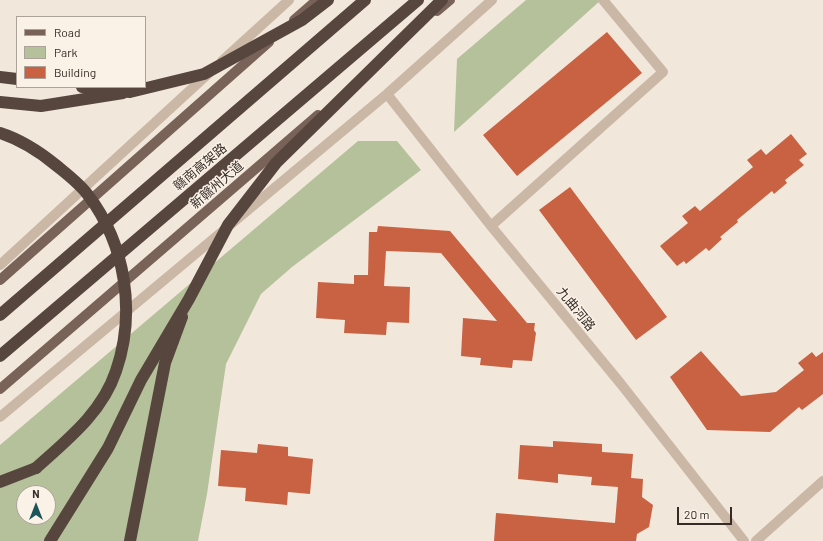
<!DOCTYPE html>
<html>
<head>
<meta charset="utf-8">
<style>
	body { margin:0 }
	#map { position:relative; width:823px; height:541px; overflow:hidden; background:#f2e7db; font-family:Barlow,sans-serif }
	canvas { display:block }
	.legend { position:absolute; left:16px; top:16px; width:130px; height:72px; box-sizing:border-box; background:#faf1e7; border:1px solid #aca29a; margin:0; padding:5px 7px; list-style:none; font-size:12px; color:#362c27 }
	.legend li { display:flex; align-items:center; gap:8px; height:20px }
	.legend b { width:20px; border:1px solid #aca29a }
	.north { position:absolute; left:16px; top:485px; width:40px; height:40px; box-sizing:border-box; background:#faf1e7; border:1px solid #aca29a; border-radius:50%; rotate:0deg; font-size:11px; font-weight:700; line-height:16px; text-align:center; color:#362c27 }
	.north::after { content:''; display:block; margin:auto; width:14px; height:18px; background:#1c5558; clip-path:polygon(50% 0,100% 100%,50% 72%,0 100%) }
	.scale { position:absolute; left:677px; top:507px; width:55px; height:18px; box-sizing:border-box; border:2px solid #362c27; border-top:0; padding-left:5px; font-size:12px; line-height:14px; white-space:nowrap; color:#362c27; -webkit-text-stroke:3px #faf1e7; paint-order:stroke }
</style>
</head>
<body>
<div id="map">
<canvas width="823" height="541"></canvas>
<ul class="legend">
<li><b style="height:5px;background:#796358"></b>Road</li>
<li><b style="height:11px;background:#b5c19a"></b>Park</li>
<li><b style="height:11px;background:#c86243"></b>Building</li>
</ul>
<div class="north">N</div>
<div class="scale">20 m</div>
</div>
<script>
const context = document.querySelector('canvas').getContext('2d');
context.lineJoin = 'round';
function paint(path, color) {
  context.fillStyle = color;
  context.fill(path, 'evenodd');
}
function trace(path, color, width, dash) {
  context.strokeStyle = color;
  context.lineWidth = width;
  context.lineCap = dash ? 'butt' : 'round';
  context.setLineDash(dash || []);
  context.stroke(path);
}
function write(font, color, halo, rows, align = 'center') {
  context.font = font + ' Barlow,"Noto Sans SC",sans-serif';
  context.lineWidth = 3;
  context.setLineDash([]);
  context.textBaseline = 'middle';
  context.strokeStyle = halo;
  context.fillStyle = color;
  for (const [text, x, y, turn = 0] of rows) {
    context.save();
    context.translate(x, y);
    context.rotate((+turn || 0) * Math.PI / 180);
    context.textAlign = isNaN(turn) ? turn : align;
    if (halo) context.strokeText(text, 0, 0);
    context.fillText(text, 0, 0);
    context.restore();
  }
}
paint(new Path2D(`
	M526,0h75l-147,132 3,-73z
	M358,141h39l24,29 -129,97 -31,27 -35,70 -19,130 -9,47h-198v-96zM24,493h24v24h-24z`), '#b5c19a');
paint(new Path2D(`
	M607,32l35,41 -125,103 -34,-41z
	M791,134l16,20 -8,6 5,5 -19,15 2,3 -13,11 -2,-3 -35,29 1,2 -18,15 2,2 -13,12 -3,-3 -20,16 -2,-3 -7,5 -17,-20 28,-23 -6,-7 13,-10 5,5 53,-44 -6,-7 14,-11 5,6z
	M570,187l97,130 -31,23 -97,-130z
	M378,226l72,5 77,92h8l-1,7 2,3 -4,28 -19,-1 -1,8 -32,-3 1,-7 -20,-2 2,-38 34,3 -56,-68 -55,-2 -2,35 26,1 -1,36 -22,-1 -1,13 -42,-2 1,-13 -29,-2 2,-36 36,2v-9h14l1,-43h8z
	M701,351l40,45 35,-4 28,-22 -6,-7 14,-11 4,5 7,-5v42l-21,16 -3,-3 -29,25 -63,-2 -37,-53z
	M553,441l49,3v8l31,2 -2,24 12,1 -1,18 11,8 -4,22 -12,7 -1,7h-142l2,-28 119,10 3,-36 -27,-2 1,-8 -34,-3v9l-40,-4 2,-34 33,2z
	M258,444l30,3v9l25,3 -3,35 -22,-2 -1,13 -10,-1 -32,-3 1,-13 -28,-2 3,-36 36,3z`), '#c86243');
trace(new Path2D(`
	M222,61l67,-61
	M387,94l104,132 130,158 123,157
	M491,226l172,-154 -60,-72
	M0,265l210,-193
	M0,417l387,-323 105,-94
	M756,541l67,-60`), '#cab7a6', 10);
trace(new Path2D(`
	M437,11l13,-11
	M294,20l23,-20
	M0,280l269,-238
	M0,389l318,-274`), '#796358', 10);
trace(new Path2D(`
	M0,77l17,2
	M0,102l41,4 82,-13
	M0,315l365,-315
	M0,356l418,-356
	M0,482l36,-14
	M130,541l35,-178 17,-46`), '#57463e', 12);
trace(new Path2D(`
	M82,87l48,5 74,-18 98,-54 26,-20
	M0,133c22,7 40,19 57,33 11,9 23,18 31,29 38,50 48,118 28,176 -14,42 -49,69 -80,97
	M50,541l58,-93 33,-68 48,-81 39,-74 48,-62 166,-163`), '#57463e', 12);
write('13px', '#362c27', '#faf1e7', [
	["赣南高架路",200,167,-40],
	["新赣州大道",217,185,-41],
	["九曲河路",576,309,51]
]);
</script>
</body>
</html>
